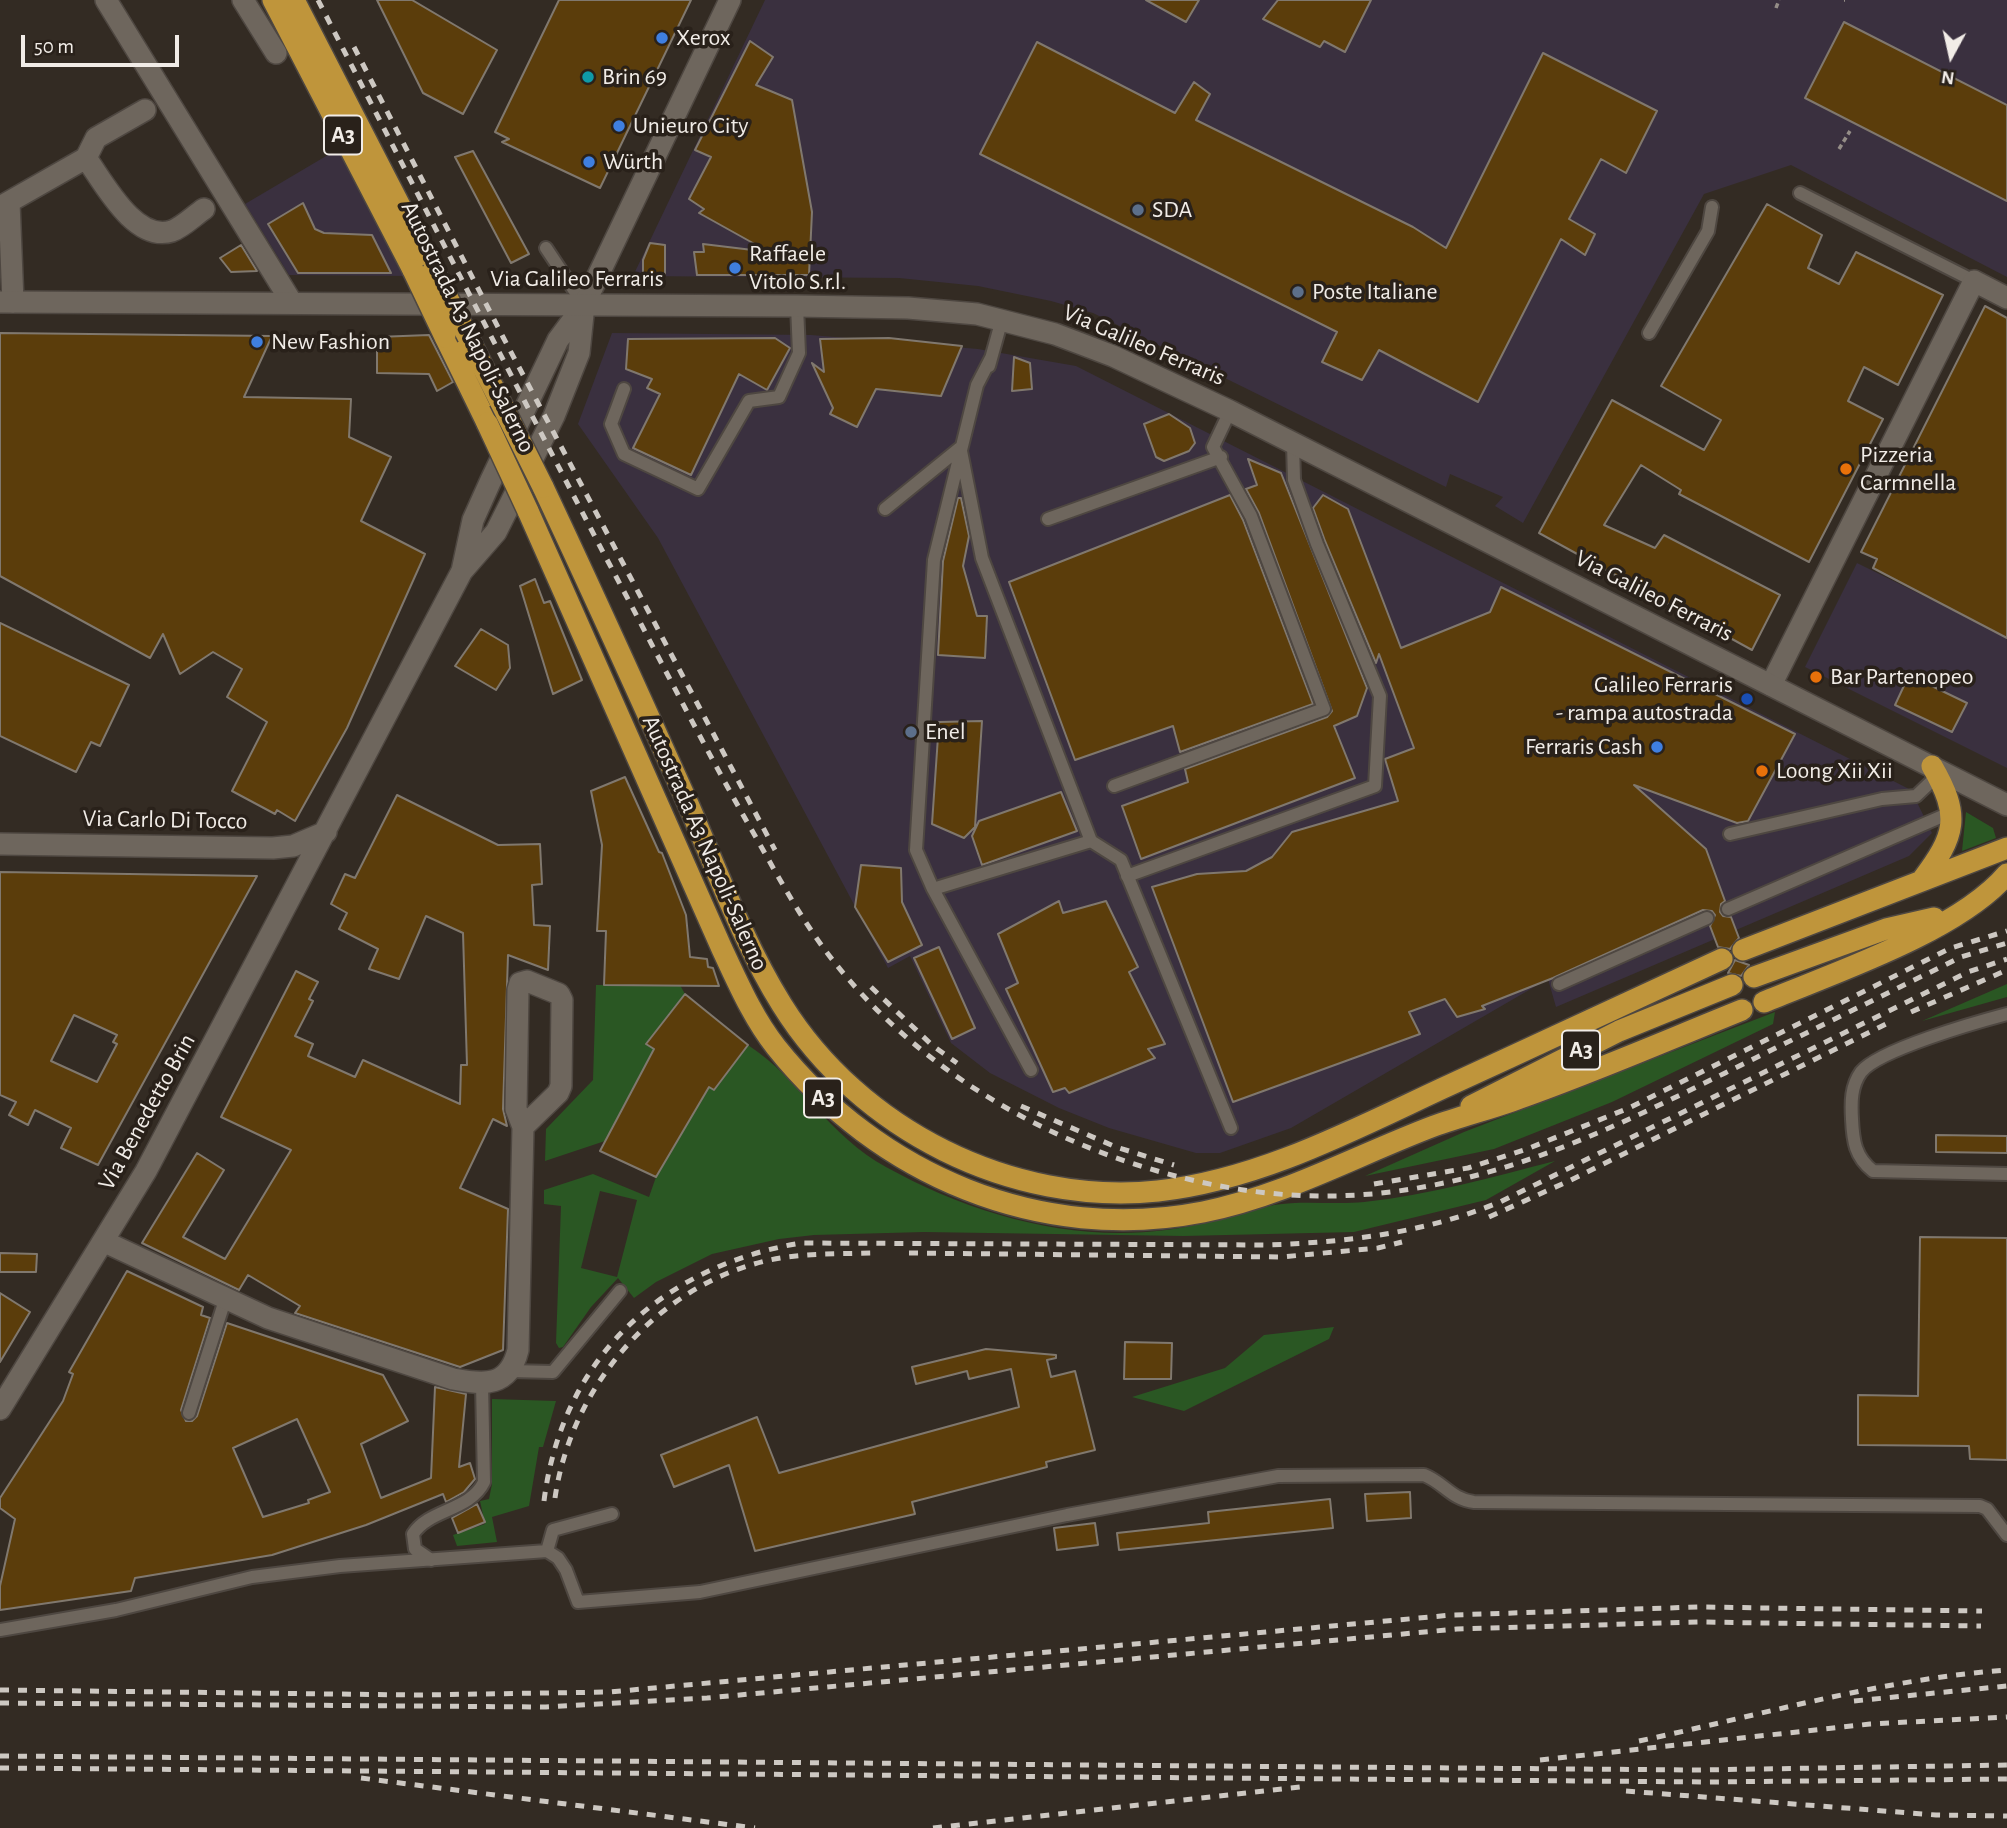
<!DOCTYPE html>
<html>
<head>
<meta charset="utf-8">
<style>
	body { margin:0 }
	#map { position:relative; width:2007px; height:1828px; overflow:hidden; background:#332b23; font-family:"Alegreya Sans",sans-serif }
	canvas { display:block }
	.north { position:absolute; left:1916px; top:21px; width:70px; height:70px; -webkit-text-stroke:5px #29211a; paint-order:stroke; rotate:188deg; font-size:19px; font-weight:700; line-height:28px; text-align:center; color:#f1ece7 }
	.north::after { content:''; display:block; margin:auto; width:24px; height:32px; background:#f1ece7; clip-path:polygon(50% 0,100% 100%,50% 72%,0 100%) }
	.scale { position:absolute; left:21px; top:35px; width:158px; height:32px; box-sizing:border-box; border:4px solid #f1ece7; border-top:0; padding-left:9px; font-size:21px; line-height:24px; white-space:nowrap; color:#f1ece7; -webkit-text-stroke:5px #29211a; paint-order:stroke }
</style>
</head>
<body>
<div id="map">
<canvas width="2007" height="1828"></canvas>
<div class="north">N</div>
<div class="scale">50 m</div>
</div>
<script>
const context = document.querySelector('canvas').getContext('2d');
context.lineJoin = 'round';
function paint(path, color) {
  context.fillStyle = color;
  context.fill(path, 'evenodd');
}
function trace(path, color, width, dash) {
  context.strokeStyle = color;
  context.lineWidth = width;
  context.lineCap = dash ? 'butt' : 'round';
  context.setLineDash(dash || []);
  context.stroke(path);
}
function write(font, color, halo, rows, align = 'center') {
  context.font = font + ' "Alegreya Sans",sans-serif';
  context.lineWidth = 7;
  context.setLineDash([]);
  context.textBaseline = 'middle';
  context.strokeStyle = halo;
  context.fillStyle = color;
  for (const [text, x, y, turn = 0] of rows) {
    context.save();
    context.translate(x, y);
    context.rotate((+turn || 0) * Math.PI / 180);
    context.textAlign = isNaN(turn) ? turn : align;
    if (halo) context.strokeText(text, 0, 0);
    context.fillText(text, 0, 0);
    context.restore();
  }
}
paint(new Path2D(`
	M765,0h1242v277l-216,-112 -87,29 -181,329 -28,-17 8,-9 -53,-23 -4,13 -353,-174 -42,-12 -73,-15 -79,-8 -266,-2z
	M338,149l71,127 -120,-1 -44,-71z
	M612,333l199,2 167,14 98,17 835,424 21,43 -23,23 -353,151 -8,-28 -257,149 -71,25h-24l-87,-25 -50,-20 -69,-35 -39,-30 -41,-87 -22,12 -230,-430 -80,-114z
	M1857,563l150,74v131l-202,-101z`), '#3a303f');
paint(new Path2D(`
	M1966,812l27,16 3,10 -34,13z
	M2007,984v13l-85,24z
	M596,985h84l5,9 -38,50 7,5 -49,92 -60,20 1,-32 47,-49z
	M1775,1012l-2,12 -161,78 -118,47 -129,27 99,-44z
	M748,1045c52,34 82,92 138,122 83,46 183,76 280,63 37,-4 71,-17 108,-25 29,-5 61,0 90,-3 64,-7 129,-25 191,-41l-69,39 -132,32 -170,4 -260,-4 -110,3 -35,4 -67,15 -56,28 -22,16 -16,-20 -27,29 -28,40 -4,1 -3,-5 5,-137 -17,-2v-14l49,-16 56,23 7,-20 53,-90 6,3zM600,1191l37,9 -20,77 -36,-9z
	M1334,1327l-5,12 -145,72 -52,-14 93,-29 39,-33z
	M492,1399l64,2 -13,46h-4l-10,59 -37,11 5,25 -40,4 -4,-11 32,-11 -5,-23 9,-2 3,-15z`), '#2a5723');
const building = new Path2D(`
	M377,0h35l85,50 -34,64 -40,-21z
	M559,0h132l-91,188 -98,-46 7,-3 -14,-7z
	M1146,0h53l-13,22z
	M1278,0h93l-26,52 -21,-11 -4,6 -57,-28z
	M1844,22l163,83v96l-202,-103z
	M750,41l23,16 -17,28 36,15 20,112 -3,63h-112l-3,-23h10l-1,-8 66,8 -70,-39 5,-4 -15,-10 22,-42 -16,-7z
	M1037,42l138,71 19,-31 16,12 -14,26 217,107 33,21 97,-195 114,58 -31,62 -25,-14 -32,60 26,15 -10,21 -24,-16 -83,163 -99,-52 -17,30 -40,-18 15,-30 -357,-178z
	M473,151l56,103 -18,9 -56,-106z
	M303,203l12,26 9,4 48,2 19,38h-93l-30,-49z
	M1767,204l55,31 -14,33 31,16 17,-32 87,43 -45,90 -34,-18 -16,34 35,18 -74,143 -130,-68 2,-4 -40,-25 -37,60 51,23 9,-13 116,60 -28,55 -213,-117 73,-133 92,50 17,-30 -60,-34z
	M650,243l15,2v29l-22,2v-16z
	M241,245l16,26 -26,1 -11,-14z
	M1985,306l22,12v320l-134,-70 4,-9 -16,-7z
	M0,333l272,3 -28,61 107,2 -2,38 42,20 -30,64 64,33 -78,174 -52,93 -18,-11 -2,4 -43,-23 35,-69 -40,-25 15,-28 -29,-17 -33,22 -17,-40 -13,24 -150,-82z
	M429,335l24,47 -16,9 -8,-17 -52,-1v-36z
	M775,338l15,10 -23,42 -28,-16 -48,101 -58,-27 27,-54 -13,-6 5,-9 -26,-10 2,-30z
	M889,338l73,8 -21,50 -65,-7 -19,38 -27,-13 3,-6 -21,-45 12,9 -4,-33z
	M1014,357l16,6 2,26 -20,2z
	M1169,414l21,14 5,15 -6,8 -25,10 -8,-4 -12,-33z
	M1248,459l33,14 86,215 -10,28 -23,10 21,52 -214,81 -19,-53 66,-24 -3,-13 142,-52 5,-6 -73,-198 -13,-24 11,-4z
	M1230,495l13,25 70,184 -133,48 -7,-26 -98,34 -66,-178z
	M1323,495l25,14 53,139 89,-36 11,-25 294,147 -47,87 -11,2 -103,-38 72,64 19,52 -4,3 -1,8 3,4 8,1 8,21 -9,11 -12,-2 -8,-21 5,-11 -3,-4 -9,-1 -150,68 -71,28 3,3 -28,8 -12,-18 -36,13 11,22 -187,68 -81,-215 45,-13 49,-3 26,-14 20,-25 106,-31 -13,-42 29,-11 -35,-94 -3,9 -51,-122 -12,-33z
	M958,498h3l8,38 -6,30 14,50h10l-2,42 -47,-3 5,-94z
	M535,579l9,24 6,-2 32,79 -29,14 -33,-108z
	M0,623l129,62 -29,61 -9,-4 -15,30 -76,-36z
	M481,629l27,16 2,23 -14,22 -41,-24z
	M1909,675l58,28 -15,29 -57,-27z
	M982,721l-7,106 -11,11 -32,-14 7,-102z
	M625,777l34,75 3,1 24,62 4,42 17,2 1,8 5,1 6,18 -115,-1 2,-54h-9l5,-86 -11,-54z
	M1061,792l16,39 -95,34 -10,-29 7,-15z
	M397,795l101,50 42,-1 2,40 -10,1 2,40 16,1 -2,44 -40,-15 -5,154 4,17 -14,-7 -33,69 48,21 -5,141 -43,17 -165,-54 5,-7 -52,-31 -9,15 -97,-47 55,-90 27,17 -41,67 42,22 66,-109 -70,-33 75,-146 22,11 -9,17 4,2 -18,35 18,8 -5,12 47,21 8,-17 97,44 1,-39h6l-4,-132 -37,-17 -27,63 -30,-10 9,-20 -39,-20 8,-16 -16,-9 14,-30 10,4z
	M861,865l40,3 1,34 20,43 -34,17 -33,-55z
	M0,872l257,4 -159,289 -37,-17 10,-20 -36,-18 -7,15 -19,-10 7,-13 -16,-7zM74,1015l43,20 -4,7 4,2 -20,38 -46,-21z
	M1059,901l4,12 43,-12 32,66 -9,5 36,72 -17,5 7,9 -86,35 -4,-5 -12,4 -47,-103 12,-6 -20,-49z
	M939,947l36,81 -23,11 -38,-81z
	M1735,960l14,5 -8,11 -13,-3z
	M685,994l63,51 -34,45 -5,-3 -53,90 -56,-26 54,-102 -8,-5z
	M1936,1135l71,1v17l-71,-1z
	M1920,1237l87,1v222l-37,-1 -1,-13 -111,-1v-50l60,1z
	M0,1253l37,1 -1,18h-36z
	M127,1271l76,36 -2,8 9,3 -29,92 5,11h6l5,-5 30,-93 156,52 25,46 -47,23 20,54 50,-20 4,-91 31,7 -7,73 11,-4 5,16 -11,13 -18,10 -3,-8 -77,31 -94,30 -137,23 -4,13 -131,19v-24l15,-67 -15,-11v-10l63,-97 10,-27 -4,-2zM297,1419l33,73 -22,8 1,3 -46,14 -30,-69z
	M0,1293l30,19 -30,50z
	M1125,1342l47,1 -1,36h-47z
	M986,1349l70,6v3l-9,2 4,17 24,-6 20,79 -49,12 1,5 -135,35 3,12 -160,37 -26,-86 -55,22 -13,-32 96,-38 22,56 240,-66 -8,-38 -42,10 -2,-8 -51,13 -4,-17z
	M1410,1492l1,26 -44,3 -2,-27z
	M1330,1499l3,29 -214,22 -2,-17 92,-10 -1,-11z
	M477,1504l8,18 -27,11 -6,-15z
	M1095,1523l3,22 -41,5 -3,-22z`);
paint(building, '#5b3d0b');
trace(building, '#80786e', 2);
const service = new Path2D(`
	M1800,193l174,88
	M546,248l38,57
	M1649,333l59,-102 4,-24
	M991,358l-14,27 -43,175 -18,290 17,39 98,181
	M989,366l13,-47
	M624,389l-13,35 13,30 74,35 51,-88 30,-4 20,-44 -2,-47
	M961,451l21,107 109,283 30,19 110,268
	M885,509l75,-61
	M1048,519l173,-62
	M1114,786l210,-77 -73,-193 -38,-69 17,-36
	M1730,834l152,-35 34,-3 21,-20
	M1127,876l248,-90 5,-90 -63,-152 -23,-64 -1,-37
	M933,889l158,-48
	M1728,909l224,-97
	M1559,984l148,-66
	M2007,1014c-30,8 -129,36 -146,58 -10,14 -10,30 -9,47 1,22 3,38 21,52l134,3
	M510,1371l43,1 67,-81
	M189,1413l36,-113
	M547,1551l6,-21 59,-16
	M431,1560l-16,-11 -2,-15c16,-25 57,-23 71,-52l-2,-99
	M0,1630l116,-20 136,-33 88,-11 207,-15 11,7 8,12 12,32 122,-10 367,-77 211,-39 146,-1c19,7 28,25 50,27l506,4 7,3 20,26`);
const minor = new Path2D(`
	M106,0l186,303
	M243,0l33,53
	M86,158c18,25 49,85 86,73 11,-4 23,-16 32,-22
	M9,202l4,100
	M0,207l86,-49 10,-20 49,-28
	M463,570l33,-38 58,-116 25,-63 5,-48 146,-305
	M1771,685l203,-404 33,17
	M0,844l273,4 20,-2 33,-14
	M105,1242l163,76 185,61c32,6 56,8 65,-29l5,-223 -7,-18 2,-119 2,-7 7,-2 32,13 3,6 -1,86 -3,7 -35,34
	M0,1409l146,-238 316,-600 11,-51 18,-40 67,-140 26,-35`);
const secondary = new Path2D(`
	M0,302l797,4 111,2 69,6 78,20 58,22 117,55 777,394`);
const motorway = new Path2D(`
	M273,0l140,270
	M294,0l139,270
	M445,337l42,86
	M468,337l32,64
	M543,487c50,106 98,212 146,319 29,67 55,138 93,199 78,125 229,201 376,186 100,-11 193,-60 283,-102 94,-43 188,-87 281,-130
	M528,511l194,438c16,34 31,69 54,98 102,128 264,197 427,165 81,-16 154,-57 231,-86 25,-9 52,-16 78,-25 78,-27 153,-60 230,-91
	M1922,880c34,-45 39,-64 10,-114
	M1743,950l264,-102
	M1754,977l132,-48 48,-11
	M1764,1002c70,-29 195,-71 243,-128
	M1471,1106l148,-75 113,-46`);
trace(service, '#4e4741', 16);
trace(minor, '#4e4741', 24);
trace(secondary, '#4e4741', 24);
trace(motorway, '#4e4741', 24);
trace(new Path2D(`
	M1844,0h1
	M1776,8l3,-8
	M1839,149l11,-18`), '#948d87', 3.5, [5, 3.5]);
trace(service, '#6e665d', 12);
trace(minor, '#6e665d', 21);
trace(secondary, '#6e665d', 21);
trace(motorway, '#bf953b', 21);
trace(new Path2D(`
	M318,0c95,185 190,370 286,554 50,93 97,188 150,280 25,44 49,89 81,129 78,98 190,168 309,204 97,30 190,38 290,18 105,-20 200,-67 295,-114 77,-38 155,-76 232,-114l46,-14
	M354,47l149,290 272,513
	M871,987l62,59 24,17
	M1911,1012l96,-42
	M1021,1106l95,41 58,18
	M1374,1184l94,-16 59,-19 102,-41 322,-160 56,-17
	M1489,1217l82,-37 315,-156
	M909,1253l372,4 97,-9 24,-6
	M555,1498c16,-112 103,-214 215,-238 33,-7 67,-6 101,-7
	M544,1501c18,-143 118,-235 257,-258l466,2c82,-3 157,-12 233,-43l468,-230 39,-13
	M0,1690l417,5 193,-3 842,-77 246,-8 284,4
	M1854,1701l153,-15
	M0,1703l546,4 161,-9 750,-69 241,-7 283,4
	M1639,1741c123,-26 243,-62 368,-71
	M0,1756l1698,14 309,-5
	M1540,1760l330,-36 137,-7
	M0,1768l1708,14 299,-3
	M361,1778l394,50
	M1626,1791l310,24 71,1
	M933,1828l367,-41`), '#cdc8c2', 5, [9, 9]);
const motorwayBridge = new Path2D(`
	M413,270l32,67
	M433,270l35,67
	M500,401l43,86
	M487,423l41,88`);
trace(motorwayBridge, '#4e4741', 24, []);
trace(motorwayBridge, '#bf953b', 21);
for (const [x, y, r, color] of [
	[662,38,7,"#3f7fe0"],
	[588,77,7,"#0f9aa8"],
	[619,126,7,"#3f7fe0"],
	[589,162,7,"#3f7fe0"],
	[1138,210,7,"#5c6f8a"],
	[735,268,7,"#3f7fe0"],
	[1298,292,7,"#5c6f8a"],
	[257,342,7,"#3f7fe0"],
	[1846,469,7,"#e8710a"],
	[1816,677,7,"#e8710a"],
	[1747,699,7,"#1a4fb4"],
	[911,732,7,"#5c6f8a"],
	[1657,747,7,"#3f7fe0"],
	[1762,771,7,"#e8710a"]
]) {
  const dot = new Path2D();
  dot.arc(x, y, r, 0, 2 * Math.PI);
  context.fillStyle = color;
  context.fill(dot);
  trace(dot, '#29211a', 2.5);
}
for (const [x, y, w] of [
	[343,135,38],
	[1581,1050,38],
	[823,1098,38]
]) {
  const box = new Path2D();
  box.roundRect(x - w / 2, y - 19.5, w, 39, 5);
  context.fillStyle = '#29211a';
  context.fill(box);
  trace(box, '#f1ece7', 2);
}
write('bold 23px', '#f1ece7', null, [
	["A3",343,135],
	["A3",1581,1050],
	["A3",823,1098]
]);
write('24px', '#f1ece7', '#29211a', [
	["Xerox",676,38],
	["Brin 69",602,77],
	["Unieuro City",633,126],
	["Würth",603,162],
	["SDA",1152,210],
	["Raffaele",749,254],
	["Vitolo S.r.l.",749,282],
	["Poste Italiane",1312,292],
	["New Fashion",271,342],
	["Pizzeria",1860,455],
	["Carmnella",1860,483],
	["Bar Partenopeo",1830,677],
	["Galileo Ferraris",1733,685,"right"],
	["- rampa autostrada",1733,713,"right"],
	["Enel",925,732],
	["Ferraris Cash",1643,747,"right"],
	["Loong Xii Xii",1776,771]
], 'left');
write('24px', '#f1ece7', '#29211a', [
	["Via Galileo Ferraris",577,279],
	["Autostrada A3 Napoli-Salerno",468,327,64],
	["Via Galileo Ferraris",1144,345,23],
	["Via Galileo Ferraris",1654,596,27],
	["Via Carlo Di Tocco",165,820,1],
	["Autostrada A3 Napoli-Salerno",705,843,66],
	["Via Benedetto Brin",147,1112,-61]
]);
</script>
</body>
</html>
